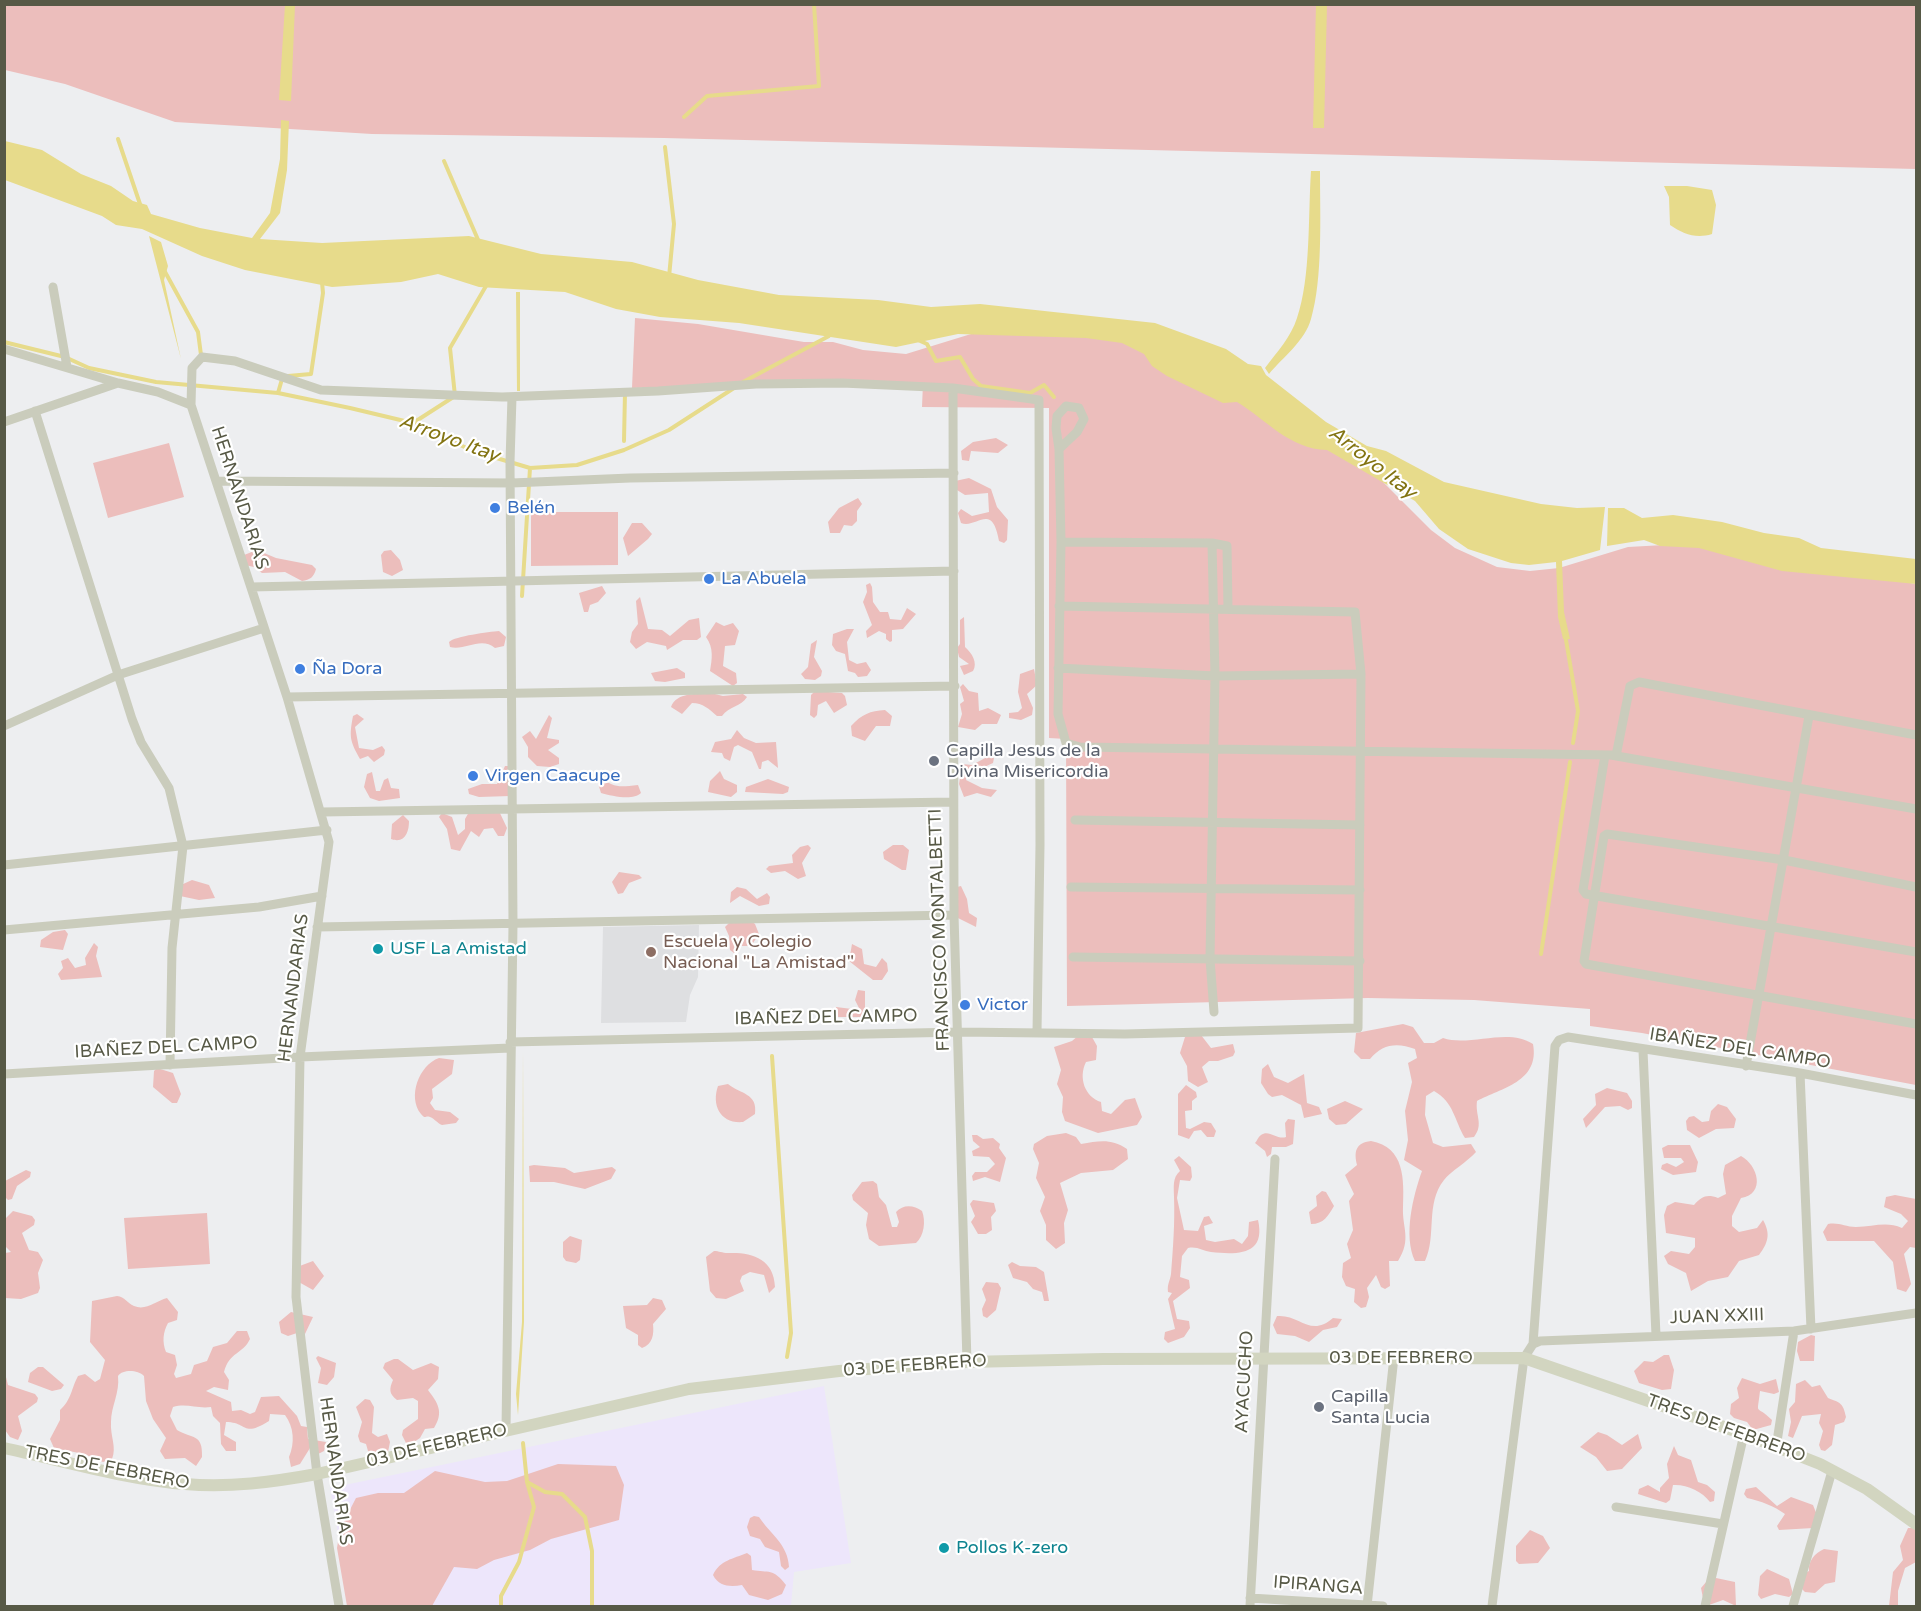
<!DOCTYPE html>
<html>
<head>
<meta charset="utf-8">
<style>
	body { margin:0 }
	#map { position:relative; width:1921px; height:1611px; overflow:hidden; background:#edeef0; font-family:"Varela Round",sans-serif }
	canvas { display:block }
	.frame { position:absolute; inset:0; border:6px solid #575946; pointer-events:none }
</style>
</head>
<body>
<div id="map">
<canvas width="1921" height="1611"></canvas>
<div class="frame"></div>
</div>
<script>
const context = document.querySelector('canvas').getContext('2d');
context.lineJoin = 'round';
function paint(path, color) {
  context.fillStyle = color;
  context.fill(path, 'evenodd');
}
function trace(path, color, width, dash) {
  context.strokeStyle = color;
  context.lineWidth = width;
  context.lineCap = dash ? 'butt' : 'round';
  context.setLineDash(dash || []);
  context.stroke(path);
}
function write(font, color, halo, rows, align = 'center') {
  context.font = font + ' "Varela Round",sans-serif';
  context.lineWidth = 4.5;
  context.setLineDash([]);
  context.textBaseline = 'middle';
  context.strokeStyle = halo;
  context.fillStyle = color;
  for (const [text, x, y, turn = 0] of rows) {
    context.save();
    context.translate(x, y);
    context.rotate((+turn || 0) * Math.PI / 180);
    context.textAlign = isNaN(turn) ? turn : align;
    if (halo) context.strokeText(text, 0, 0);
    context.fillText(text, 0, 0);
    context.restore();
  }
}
paint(new Path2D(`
	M824,1386l27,177 -57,9 -3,34h-440l-21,-118z`), '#ede6fb');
paint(new Path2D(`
	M699,925l-1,52 -8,18 -4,27 -85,1 2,-96z`), '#dedfe1');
paint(new Path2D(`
	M5,4l1911,1v164l-1252,-31 -292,-4 -197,-12 -110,-38 -60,-14z
	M635,318l63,6 106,18h29l30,8 43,4 65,-20 27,-3 133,5 251,145 49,49 24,18 42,19 33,4 29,-3 69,-21 54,-3 234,40v501l-274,-52 -52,-7v-17l-116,-9 -106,-2 -301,8 -1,-267 -17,-1v-330l-127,-1 1,-24 -291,5z
	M996,438l12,7 -10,8 -27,-2 -2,10 -7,-1 -1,-9 12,-9z
	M169,443l15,54 -76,21 -15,-55z
	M969,478l22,11 6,18 11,13 -1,20 -3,3 -5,-2c-7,-40 -22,-12 -38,-18l-3,-10 3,-4 11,7 17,-4 -1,-19 -23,2 -8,-5 -2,-9z
	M858,498l4,6 -5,7v10l-5,5 -8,-1 -4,8h-10l-2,-11 11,-14z
	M531,512h87v53l-87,1z
	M632,523h10l10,11 -4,5 -20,17 -5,-18z
	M257,550l19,8 36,7 4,4c-2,8 -6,11 -14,12l-17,-9 -23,1 -8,-6 -9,-2 -1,-10z
	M391,550l9,10 3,10 -11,6 -9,-4 -2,-17 3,-4z
	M870,583l2,4 1,15 7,10h8l2,7 11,1 6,-12 9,6 -13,15 -11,1v11l-2,1 -4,-3v-5l-7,-3 -12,7 -1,-7 6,-6 -9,-23 4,-10 -1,-7z
	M602,586l4,7 -8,9 -8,3 -2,7h-4l-5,-19z
	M640,597l8,32 14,1 8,6 19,-16 10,-2 2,19 -4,3h-14l-16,10 -1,-4 -19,-4 -11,7 -6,-7 2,-10 6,-8 -2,-23z
	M964,617l1,30c7,6 13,16 8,24l-9,4 -4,-9 9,-2 -10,-7 -2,-9 3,-4v-24z
	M716,622l8,4 9,-3 6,8 -4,14 -10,1 -2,20 13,7 1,10 -4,3 -23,-15c2,-12 4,-23 -4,-34z
	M847,629h7l-7,13 2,18 8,4 9,-2 5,8 -4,6 -9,1 -3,-4 -7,-2 -3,-17 -9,-3 -4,-6 1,-11z
	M499,631l7,6 -2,9 -9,2c-14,-12 -30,3 -45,-1l-1,-5c6,-6 40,-10 50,-11z
	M817,640l-3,17 8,14 -1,5 -6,4 -10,-1 -4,-5 7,-7 3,-23z
	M677,668l8,5v5l-20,4 -10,-1 -4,-8z
	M1034,669l3,16 -10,9 6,14 -1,7 -11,5 -12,-2v-5l9,-1 4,-4 -4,-16 2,-18z
	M963,684l6,7 9,2 1,18 9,-3 13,7 -4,9h-15l-7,6 -17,-3 4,-13 -2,-10 4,-3 -4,-14z
	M815,691l27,2 3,3 2,9 -13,8 -8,-12 -8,4 -1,10 -3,3 -4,-3 1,-20z
	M711,693l12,3 20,-2 4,3c-6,10 -18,9 -25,19h-5c-8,-7 -14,-13 -25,-13l-10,11 -11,-7c5,-15 27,-13 40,-14z
	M885,710l7,6 -2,10h-14l-11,15 -13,-5 -1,-10c11,-12 19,-15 34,-16z
	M357,714l7,5 -9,8 4,21 14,2 9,-4 3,4 -1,5 -10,7 -6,-6 -8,3c-10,-18 -11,-22 -7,-43z
	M549,715l3,3 -5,20 12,2v3l-11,7 11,8v6l-9,3 -13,-1 -9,-9v-10l-6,-10 8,-6 6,8z
	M737,730l7,8 12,5 20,-1 2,26 -10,-8 -6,2 -1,7h-2l-7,-17 -14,-7 -4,2 -4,14 -6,-3 -2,-5 -11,-1 4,-10 16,-3z
	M989,756l5,2 -1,5 -26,12 -1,5 16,8 15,2 -6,7 -14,-4 -13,4 -5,-13 3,-20 10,1z
	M505,766h3l2,30 -31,1 -10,-3 -1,-5 14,-5h15z
	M720,771l4,8 13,6v7l-6,5 -23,-5 2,-11z
	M372,772l4,19h4l4,-11 4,-2 3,10 8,1 1,9 -21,3 -9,-3 -6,-11 3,-13z
	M600,777c14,11 19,10 38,8l3,8c-8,8 -29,3 -40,0l-4,-13z
	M768,779l21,8 -1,5 -5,2 -38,-2 1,-5z
	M499,811l8,17 -3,8h-6l-5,-8 -9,1 -5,8 -8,-6 -11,20 -9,-2 -4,-20 -8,-12 3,-4 10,4 6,18 7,-6v-10l4,-7z
	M403,815l6,6c0,11 -4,23 -18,18l1,-15z
	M808,845l3,3 -9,15 4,13 -8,3 -13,-8 -14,2 -5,-4 3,-3 24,-3 -1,-8 8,-8z
	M893,845h10l6,5 -3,20h-4l-18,-11 -1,-7z
	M619,872l20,3 3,3 -13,5 -6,10 -5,1 -6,-12z
	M192,880l17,5 6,13 -16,2 -19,-4 1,-11z
	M961,886l6,13 2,14 8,5 -1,9 -18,-9 -1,-31z
	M737,887l9,2 11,10 10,-6 3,4 -1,7 -10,2 -19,-10 -10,7 1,-11z
	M751,921l4,3 4,10 -8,12h-10l-7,7 -4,-3 -1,-14 -4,-9 4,-4z
	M65,930l3,4 -5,16 -23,-3 1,-7 12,-8z
	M94,943l4,4 -2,9 6,21 -41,3 -3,-6 5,-6 -2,-7 7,-3 7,10 11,-3 -1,-7z
	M852,944l10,5 2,15 12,3 6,-9 5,5 1,8 -6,9h-9l-24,-19z
	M858,990l7,1v26h-29v-10l24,3 -5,-10z
	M1403,1024l10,3 11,16h10l9,-5c27,9 65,-11 90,6 7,38 -32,44 -56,57 -2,15 7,23 -3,36l-9,1c-11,-18 -11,-36 -31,-47l-8,5 -1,19 8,28 10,4 28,-3 5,8c-9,10 -25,19 -32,28 -19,24 -7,56 -19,81h-10c-12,-25 -2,-65 7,-90l-18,-11 4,-20 -3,-29 7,-29 -4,-19 9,-5 -2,-9c-18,-7 -33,-5 -45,10h-9l-7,-7 2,-19z
	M1190,1034l11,1 10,13 22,-4 2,8 -2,4 -15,5h-9l-7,6 6,15 -10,5 -10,-6 -1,-15 -7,-13 5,-16z
	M1079,1035l13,2 5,9 -1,14 -10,2c-8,16 -1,35 15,40l1,9 9,3 14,-14 10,-2 7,19 -5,8 -39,8 -33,-12 -3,-9 1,-15 -6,-13 4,-14 -7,-23 18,-6z
	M439,1058l15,2 -2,14 -20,15 1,9 -3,5 5,7 15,2 9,7 -3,4 -14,2c-5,-2 -7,-6 -12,-8 -5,-2 -4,3 -9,-3 -14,-17 -2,-49 18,-56z
	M1268,1064l6,13 14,6 16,-9 3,29 12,4 3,7 -18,4 -3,-13 -19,-10 -10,2 -4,-3 -7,-11 1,-14z
	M157,1068l16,5 8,21 -4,9h-5l-19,-16 1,-16z
	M728,1084c12,10 30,9 27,30l-12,8c-22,2 -32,-16 -25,-36z
	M1186,1085l10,7 1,5 -5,4v9l-7,1 1,17 4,1 14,-7 7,1 5,8 -2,6h-7l-6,-7 -7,1 -5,8 -11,-4v-41z
	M1607,1088l20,5 5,8v7l-4,2 -8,-4 -15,1 -19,21 -3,-9 13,-14 -1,-11z
	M1345,1101l18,8 -17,15 -10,1 -7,-6 -2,-10z
	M1718,1104l9,3 9,12 -2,9 -18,1 -17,9 -12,-8 -1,-9 3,-4 5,-1 8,6 7,-1 2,-10z
	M1288,1119l7,1 -2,24 -7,3h-14l-1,7 -4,3 -2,-6 -10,-8c2,-2 3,-6 6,-8 8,-6 16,5 25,2l-1,-14z
	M1066,1133l10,4 5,7c18,-3 30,-6 46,5l1,10 -15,11 -32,3 -21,10 8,27 -4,13 1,20 -9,6 -10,-9v-15l-6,-14 5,-14 -9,-19 3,-15 -6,-14 1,-5 13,-8z
	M972,1135h5l6,4 10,-1 7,6 -1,4 7,10 -6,24 -15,-5 -12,4 -1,-5 3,-4h12l8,-8 -6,-7 -16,-1 -1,-5 8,-4 -7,-6z
	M1371,1141c34,6 33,39 32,66 -1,21 9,32 -5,54h-9l1,25 -5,3 -4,-2 -5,-12 -9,13 2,9 -3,10 -5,1 -7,-6 1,-13 -9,-3 -4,-9 1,-14 8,-5 -4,-14 6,-14 -4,-29 5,-7 -9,-19 12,-10c-3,-13 -2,-22 14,-24z
	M1668,1145h22l8,17 -2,10 -23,3 -12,-6 1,-4 5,-2 9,4 8,-5 -3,-4h-17l-2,-10z
	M1179,1156l12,11 1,10 -2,4 -10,-1 -3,18 7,32 14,1 6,-14 5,-1 4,7 -9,3 2,14 9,2 19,-3 8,5 6,-8 1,-14 9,-2c8,35 -20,35 -47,32 -8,-1 -14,-6 -23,-4l-6,8 -2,21 9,3 1,8 -17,13 4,18 12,2 1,7 -6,9 -16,6 -4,-4 1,-7 10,-3 -7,-30 4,-6 -4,-1c-1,-8 2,-11 3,-18 2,-25 4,-52 3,-77 0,-10 -2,-19 6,-26l-6,-11z
	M1741,1156c17,9 25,38 0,42l-9,18v10l7,6 18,-4 6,-8c8,14 5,23 -4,35l-20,6 -11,16 -20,4 -17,10 -5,-18 -18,-9 -4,-8 7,-5 18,3 6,-7v-9l-29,-5 -2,-18 3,-9 8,-4 19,3c8,-9 13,-11 24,-7l8,-4 -3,-20 2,-9z
	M534,1165l31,3 9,5 38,-6 4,3 -5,9 -26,10 -31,-7h-24l-1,-16z
	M26,1170l5,2 -1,5 -13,9 -5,13 -4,1 -3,-3v-16z
	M873,1181l4,3 2,13 7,8 6,22h5l2,-5 -3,-10c7,-8 18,-7 26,-1 4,10 2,25 -6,32l-37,3 -10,-7 -3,-14 2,-12 -15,-13 -1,-5 10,-13z
	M1322,1191l4,1 8,14c-6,10 -10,18 -23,18l-2,-12 8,-6 -1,-10z
	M1895,1195l21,4v49l-6,-1 -6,7 7,30 -5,8 -9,-3 -4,-27 -19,-21h-47l-4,-9 5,-8c11,-2 17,3 28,3 17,0 30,-6 46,1l6,-7 -7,-7 -17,-7 2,-10z
	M973,1200l21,3 2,8 -5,6 1,13 -6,4h-8l-7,-12 4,-6 -5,-12z
	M13,1211l19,5 3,4 -1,5 -12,8 7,17 9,2 5,8 -5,13 2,15 -2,5 -17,6 -16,-1v-45l6,-1 -6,-6v-27z
	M207,1213l3,51 -82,5 -4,-51z
	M570,1236l12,4 -2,20 -4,3 -10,-2 -3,-4v-15z
	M714,1251c5,0 8,2 14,2 23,-1 46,5 47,34l-6,6 -5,-18 -14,-3 -8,4 -2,5 4,10 -18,8 -10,-1 -6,-7 -4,-34z
	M313,1261l11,15 -11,14 -16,-9v-14z
	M1012,1262l8,4 16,1 8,5 5,29h-5l-2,-9 -9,-3 -6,-7 -14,-4 -5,-13z
	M986,1282l12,1 3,5 -5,22 -9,8 -4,-2 -1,-7 4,-9 -4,-11z
	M117,1296c8,1 10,7 17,10 12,5 22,-5 33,-8l11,14 -1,8 -9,3c-5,9 -6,19 -2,29l9,3 2,10 -3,9 2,4 15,-4 3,-9 13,-4 6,-14 14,-4 10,-12h10l3,8c-7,15 -21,13 -26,33l5,8 -1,10 -14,-3 -8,4 25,11 1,9 9,-1 9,4 5,-2 6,-15 18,-1 18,20 4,10 6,1 1,12 18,3 -2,9 -6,3 -8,-6 -10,16 -9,3 -2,-10c6,-14 5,-30 -4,-42l-15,-1 -1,7c-27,17 -21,1 -43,1l-2,13 12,7v9h-10l-5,-7 -1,-21 -7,-7 -2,-9c-14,2 -24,-4 -38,0l-3,9 7,14c15,9 26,3 25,27l-6,9 -11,-8 -20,1 -5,-8 6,-13 -13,-19 -7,-18 -2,-25c-6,-6 -21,-7 -26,0 2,17 -7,30 -7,46 -1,14 6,25 1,37l-9,3 -19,-8 -30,-6 -4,-9 10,-19v-10c12,-11 11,-21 18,-34l7,-2 10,8 5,-3 5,-19 -15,-18 2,-41z
	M653,1298l9,2 4,9 -13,15c1,10 0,20 -11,24l-4,-3v-10l-12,-7 -3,-22 24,-1z
	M291,1312l22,5 -8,17 -5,-2 -12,4 -7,-3 -2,-11z
	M1277,1316c23,-2 33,22 56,2l9,1 -5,8 -14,3 -14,12 -14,-6 -18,-2 -4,-9z
	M1811,1335l4,1 -1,25h-14l-3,-10 1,-9z
	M1664,1355h5l5,15 -3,19 -9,1 -23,-7 -5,-12 10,-10 9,1z
	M318,1356l18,7 -2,14 -7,8 -9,-2 3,-15 -5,-10z
	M394,1359h4l15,11 18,-7 8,4 -1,12 -10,11c10,13 16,22 6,38l-9,1 -5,9 -9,6 -5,-1 -4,-8 1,-5 15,-11v-18l-5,-3 -16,2c-8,-6 -8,-11 -4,-20l-10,-12 2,-5z
	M38,1367h5l21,18 -3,4 -9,2 -24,-9 2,-9z
	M5,1373l3,12 27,9 3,4 -1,4 -19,14 4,15 -4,9 -8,-3 -5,-7z
	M1742,1378l18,6 16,-5 3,13 -5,2 -14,-3c-3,27 -5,12 12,29l-1,5 -18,5 -6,-8 -13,-4 -4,-4 1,-10 8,-6 -2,-10z
	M1805,1380l7,7 8,-2 8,13c13,5 15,5 18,19l-2,5 -9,3 -3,20 -7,6 -4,-1 -2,-5 4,-14 -4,-8 2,-9 -19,2 -9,22 -5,-2 3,-14 -2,-13 6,-7 1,-18z
	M365,1399l5,1 4,7 -2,26 6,4 9,-3 3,8 -2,10 -18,6 -4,-14 -6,-2 -2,-6 4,-14 -6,-15z
	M1598,1432l9,3 15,10 16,-11 4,14 -20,21 -15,2 -11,-14 -16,-10z
	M1674,1446l4,9 13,5 7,22 9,3 8,7 -1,9 -4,1c-8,-11 -24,-18 -37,-17l-3,15 -4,3 -28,-9 1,-5 9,-4 12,7v-4l9,-10 -2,-14z
	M558,1464l58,2 8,19 -5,35 -68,19 -21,11 -36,10 -17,9 -23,-2 -22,39h-85l-10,-58 3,-19 16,-31 22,-5h26l31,-22 50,11 22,-1z
	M1756,1487l21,19 14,-9 22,8 4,10 -4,13 -34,2 -2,-4 8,-12c-11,-8 -24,-13 -38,-16l-3,-4 2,-5z
	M754,1516l5,1c11,17 29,27 30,50l-4,3 -4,-4 -2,-14 -14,-5 -5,-8 -10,-3 -3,-9 3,-9z
	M1908,1528h8v34l-11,6 -7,23v15h-9l4,-34 10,-12 -3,-14z
	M1530,1530l13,6 7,12 -12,15 -19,1 -3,-3v-15z
	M1824,1549l14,2 -3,31 -10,2 -10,9 -10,-1 -3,-3 3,-16 4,-2c-1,-10 6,-18 15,-22z
	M747,1553l4,3 1,14c17,3 21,-2 34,15l-4,9 -14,6 -19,-5 -7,-10c-11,2 -23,2 -29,-10 7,-15 20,-16 34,-22z
	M1767,1569l22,10 4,15 -4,3 -14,-3 -14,5 -3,-4 2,-19z
	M1716,1578l19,4 1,24 -13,-6 -14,5 -5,-2 -3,-15 6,-7z`), '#ecbebc');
paint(new Path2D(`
	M285,5h10l-4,96 -12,-1z
	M1316,5h11l-3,123h-11z
	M281,120l8,1 -2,49 -7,43 -20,26 62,4 147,-7 72,18 91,8 66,18 81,15 99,5 53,7 49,-3 175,19 71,26 22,15 13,2 5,9 60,47 41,24 19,5 58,31 97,22 36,4 28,-1 -5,43 -38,11 2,51 6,27h-7l-5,-22 -2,-55 -27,3 -18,-2 -43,-14 -29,-20 -24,-28 -88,-51c-38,-1 -60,-30 -90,-48l-14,1 -56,-27 -15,-10 -8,-12 -22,-11 -36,-5 -128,-4 -62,13 -157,-24 -79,-6 -44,-8 -51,-17 -86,-5 -41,-13 -37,8 -69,5 -87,-17 -43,-14 -60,-27 -26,-4 -14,-9 -97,-36v-39l37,9 39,24 30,12 22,15 14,4 4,9 49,14 52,10 18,-25 10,-54z
	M1311,171h9c0,44 3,107 -9,148 -6,22 -28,38 -42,55l-4,-6c12,-16 26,-31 32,-50 14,-40 11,-103 14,-147z
	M1664,186h23l25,4 4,15 -4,29c-16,5 -29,0 -42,-9l-1,-28z
	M149,236l12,6 7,24 -4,14 17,79z
	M516,292h4v99h-3z
	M1608,508h16l18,10 31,-3 49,7 42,11 35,5 22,10 95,11v25l-134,-13 -83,-23 -39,-2 -16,-6 -37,6z
	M523,1051l1,271 -6,93 -2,-21 6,-72z`), '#e7db8b');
trace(new Path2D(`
	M684,117l23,-21 112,-10 -5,-82
	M118,139l23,68
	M665,147l9,77 -5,53
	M444,161l35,81
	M164,270l34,62 3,23
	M918,340l9,4 9,17 24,-4 13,22 8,7 49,7 14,-8 10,12
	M4,342l61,15 24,11 67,14 122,11 72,15 63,15 60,28 57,17 47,-3 47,-15 45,-20 65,-42
	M288,376l23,-2 12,-81 -1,-11
	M743,382l86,-46
	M278,393l4,-14
	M413,423l42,-27 -5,-48 36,-62
	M624,441l1,-49
	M522,596l8,-128
	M1565,634l13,77 -5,32
	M1541,954l29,-192
	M772,1056l19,277 -4,24
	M527,1482l18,10 17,2 23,23 7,34v55
	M501,1606v-10l18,-34 15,-55 -7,-25 -4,-39`), '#e7db8b', 4);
trace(new Path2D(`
	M53,287l14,80
	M4,349l114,34 40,9 33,13
	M953,388l1,527 13,447
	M35,411l97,308 9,23 28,46 14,58 -11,102 -2,117
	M4,422l114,-39
	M1059,449l18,-17 7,-13 -5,-11 -13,-2 -9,10 -1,12 3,21 2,93 -3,172 8,29 14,4 531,8 305,54
	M216,481l296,2 118,-5 324,-5
	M1061,542l151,1 3,133 -5,283 4,53
	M1212,543l15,3 1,63
	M251,587l703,-16
	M1058,668l157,8 146,-2
	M287,697l668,-11
	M4,726l114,-51 146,-47
	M1605,755l-22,135 3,4 330,58
	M1616,756l14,-70 9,-4 277,53
	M322,812l631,-10
	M1075,820l285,5
	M4,865l323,-35
	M1071,887l289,3
	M1916,887l-132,-27 -177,-26 -3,2 -20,125 2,3 330,60
	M317,927l637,-12
	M4,930l255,-23 63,-11
	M1073,957l287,4
	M510,1042l449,-10 166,2 233,-6 3,-354 -6,-62 -296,-6
	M1643,1051l13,284
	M1746,1066l63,-350
	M1800,1073l11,256
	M4,1074l296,-17 210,-9
	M1533,1344l22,-298 4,-6 9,-3 232,36 116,22
	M506,1429l7,-505 -3,-462 2,-65
	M1776,1448l18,-117
	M1616,1507l107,17
	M1250,1598l133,8
	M339,1606l-22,-132 -21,-177 4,-240 29,-215 -42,-145 -96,-292 1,-37 10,-11 33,4 86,29 181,7 156,-6 98,-7 86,-1 111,5 86,12 1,445 -3,187
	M1250,1606l25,-447
	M1367,1606l27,-249
	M1492,1606l32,-248 9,-14 7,-3 254,-10 122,-18
	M1705,1606l39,-172
	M1793,1606l39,-135`), '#caccbc', 9);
trace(new Path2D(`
	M4,1448c60,13 120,31 181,36 44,4 88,-2 132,-10l372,-85 150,-18 128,-9 136,-3 421,-1 220,76 76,30 47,25 49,35`), '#d2d5c0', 12);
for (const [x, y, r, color] of [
	[495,508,6,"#3f7fe0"],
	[709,579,6,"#3f7fe0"],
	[300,669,6,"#3f7fe0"],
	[934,761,6,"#6b7280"],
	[473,776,6,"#3f7fe0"],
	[378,949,6,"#0f9aa8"],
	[651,952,6,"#8d6e63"],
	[965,1005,6,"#3f7fe0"],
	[1319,1407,6,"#6b7280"],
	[944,1548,6,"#0f9aa8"]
]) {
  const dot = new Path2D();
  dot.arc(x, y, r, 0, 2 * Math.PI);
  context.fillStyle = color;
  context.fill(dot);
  trace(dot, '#fff', 2);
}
write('18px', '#575946', '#fff', [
	["HERNANDARIAS",239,498,72],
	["FRANCISCO MONTALBETTI",940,930,-92],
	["HERNANDARIAS",294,988,-83],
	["IBAÑEZ DEL CAMPO",826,1018,-1],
	["IBAÑEZ DEL CAMPO",166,1048,-3],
	["IBAÑEZ DEL CAMPO",1740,1049,9],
	["JUAN XXIII",1717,1317,-2],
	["03 DE FEBRERO",1401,1358],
	["03 DE FEBRERO",915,1366,-4],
	["AYACUCHO",1245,1382,-87],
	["TRES DE FEBRERO",1726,1429,20],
	["03 DE FEBRERO",437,1446,-13],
	["TRES DE FEBRERO",107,1468,11],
	["HERNANDARIAS",335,1471,82],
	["IPIRANGA",1318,1586,4]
]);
write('18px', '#366cbe', '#fff', [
	["Belén",507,508],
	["La Abuela",721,579],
	["Ña Dora",312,669],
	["Virgen Caacupe",485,776],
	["Victor",977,1005]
], 'left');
write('18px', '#5b616d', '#fff', [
	["Capilla Jesus de la",946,751],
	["Divina Misericordia",946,772],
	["Capilla",1331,1397],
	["Santa Lucia",1331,1418]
], 'left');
write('18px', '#785e54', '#fff', [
	["Escuela y Colegio",663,942],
	["Nacional \"La Amistad\"",663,963]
], 'left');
write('18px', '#0d838f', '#fff', [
	["USF La Amistad",390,949],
	["Pollos K-zero",956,1548]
], 'left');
write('italic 20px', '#837412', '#fff', [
	["Arroyo Itay",449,439,20],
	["Arroyo Itay",1372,463,38]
]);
</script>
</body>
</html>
